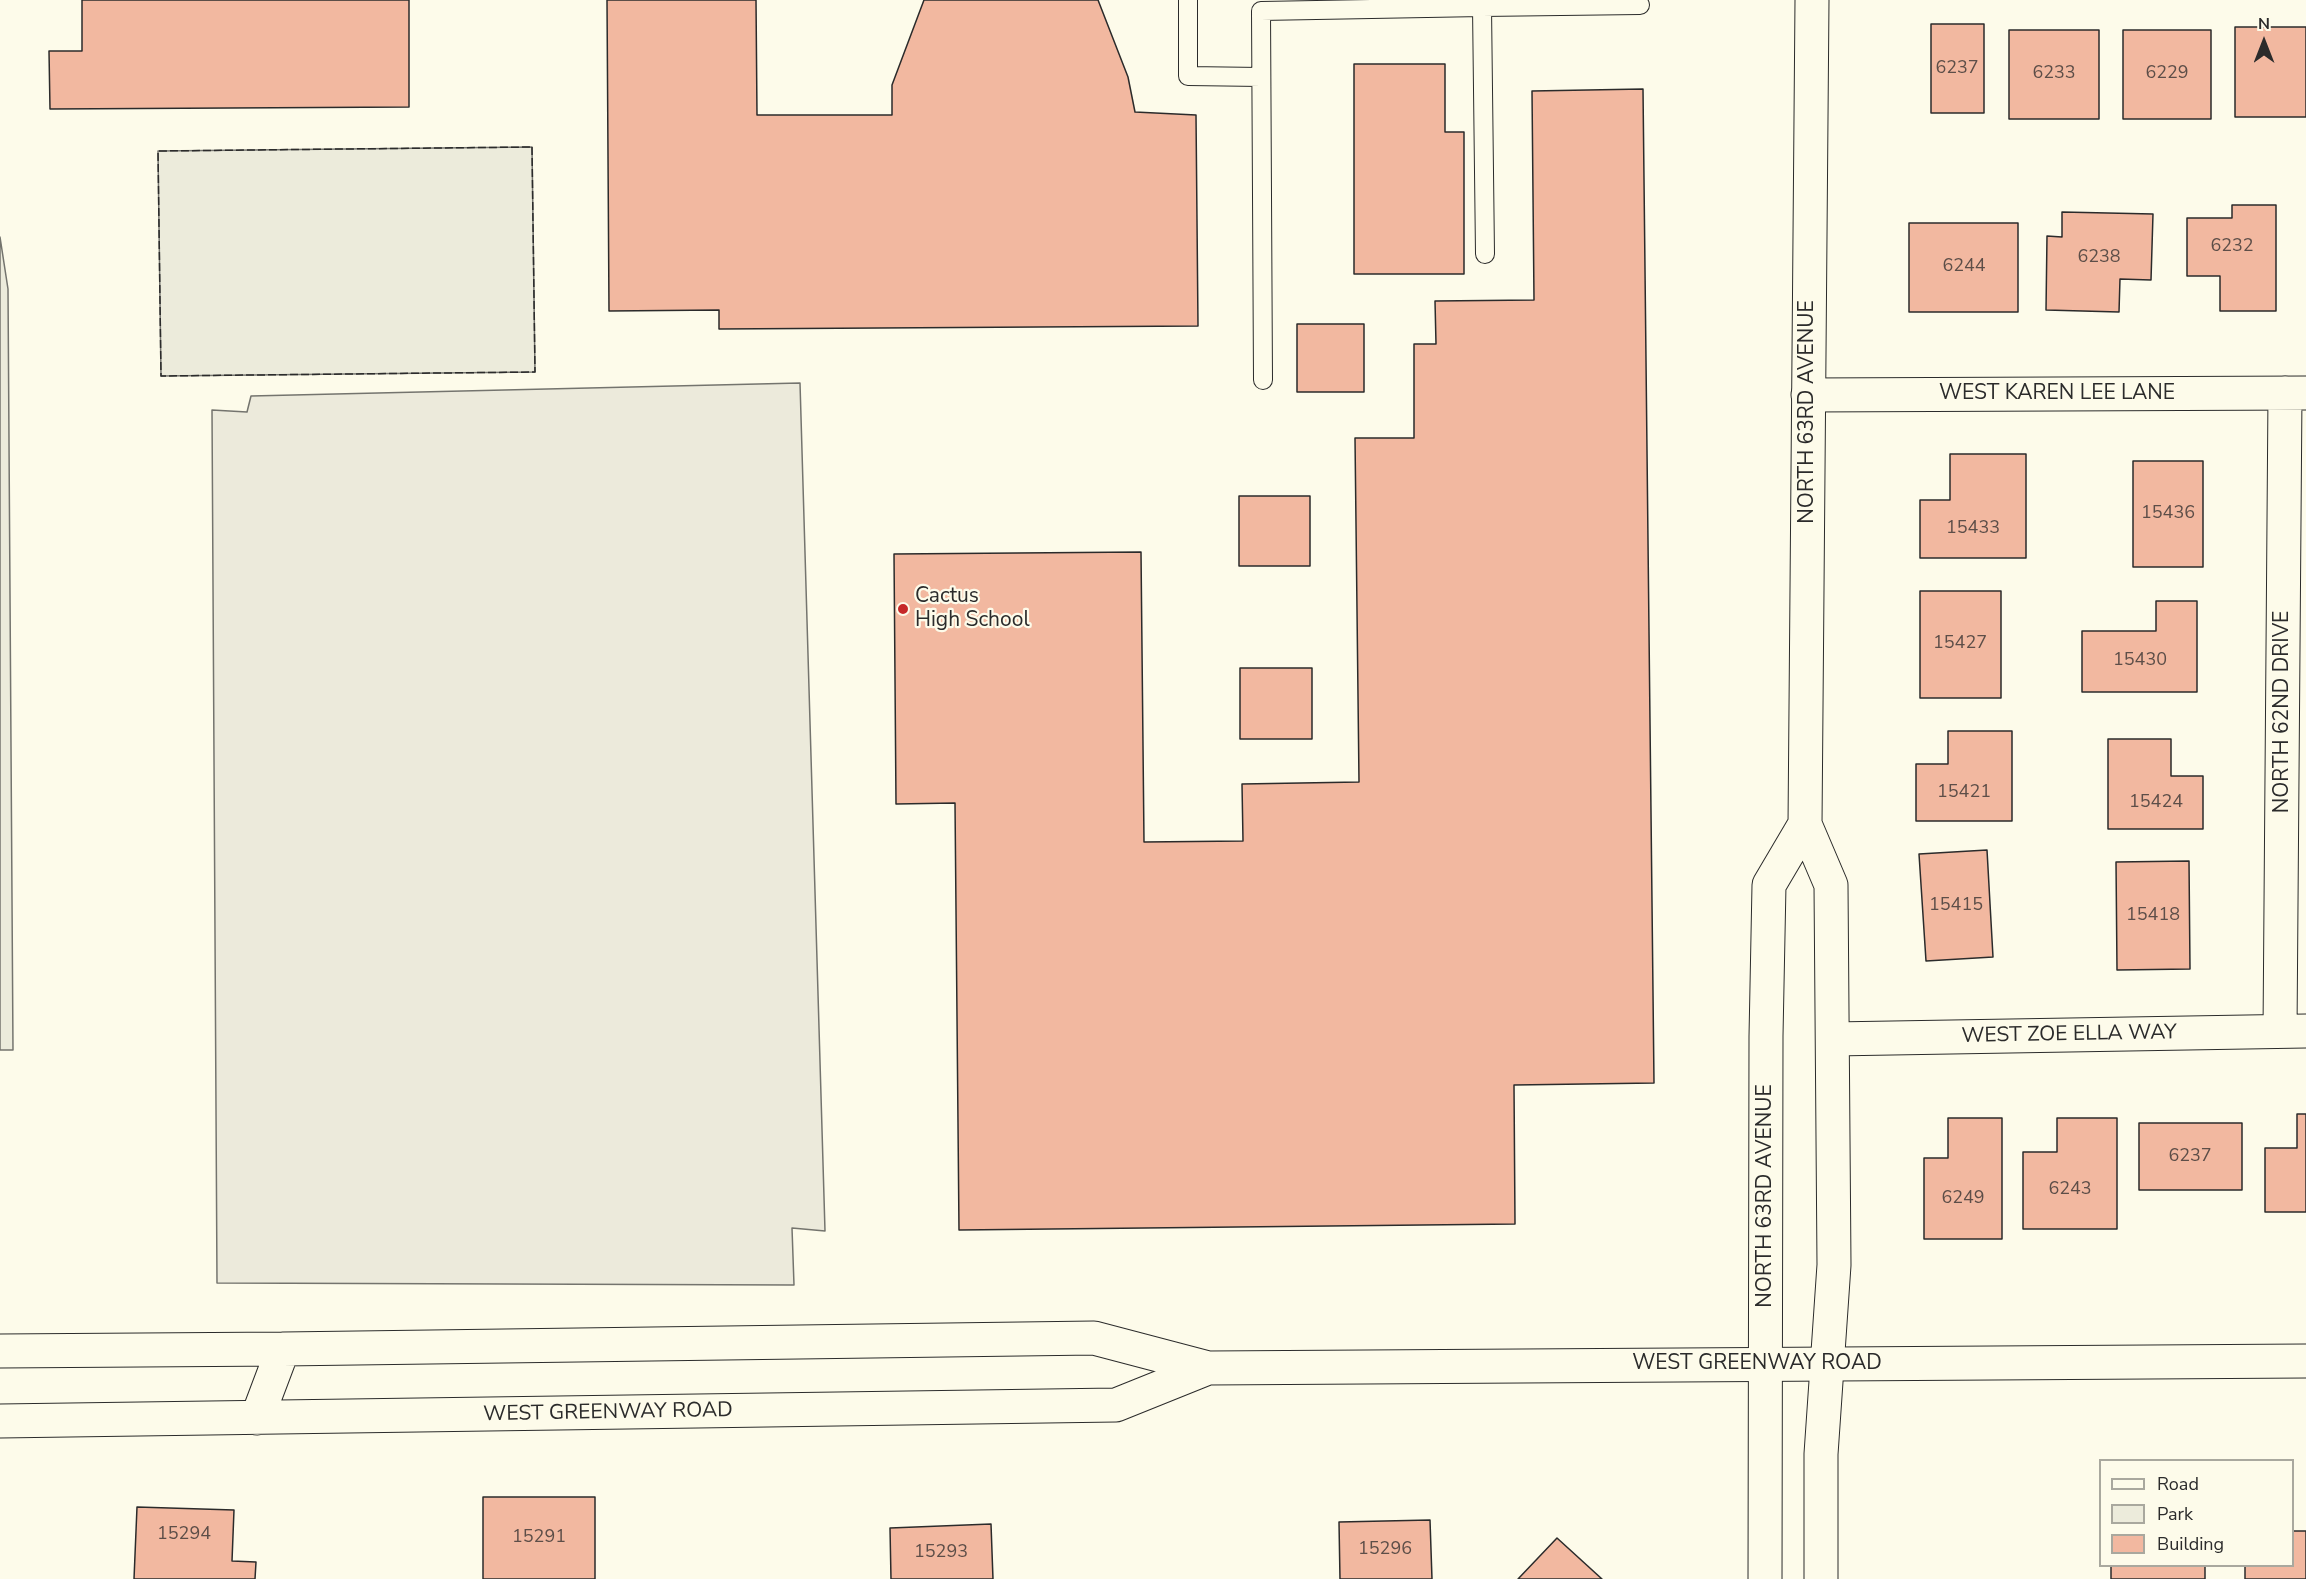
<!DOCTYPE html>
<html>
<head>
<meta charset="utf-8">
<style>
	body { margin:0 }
	#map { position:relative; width:2306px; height:1579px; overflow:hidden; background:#fdfbea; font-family:"Nunito Sans",sans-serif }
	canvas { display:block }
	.legend { position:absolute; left:2099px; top:1459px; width:195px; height:108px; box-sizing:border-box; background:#fdfbea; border:2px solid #a9a89e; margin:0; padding:8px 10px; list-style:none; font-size:18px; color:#2b2b2b }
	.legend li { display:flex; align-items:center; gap:12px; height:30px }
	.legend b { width:30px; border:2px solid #a9a89e }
	.north { position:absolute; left:2234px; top:12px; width:60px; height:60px; -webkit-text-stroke:4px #fdfbea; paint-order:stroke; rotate:0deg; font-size:16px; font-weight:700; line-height:24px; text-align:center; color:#2b2b2b }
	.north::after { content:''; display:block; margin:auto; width:21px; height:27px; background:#2b2b2b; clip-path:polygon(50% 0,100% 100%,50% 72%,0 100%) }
</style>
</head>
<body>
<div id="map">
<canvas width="2306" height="1579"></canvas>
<ul class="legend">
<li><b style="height:8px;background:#fdfbea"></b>Road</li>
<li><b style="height:16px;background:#ecebdb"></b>Park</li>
<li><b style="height:16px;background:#f2b8a0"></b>Building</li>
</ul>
<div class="north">N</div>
</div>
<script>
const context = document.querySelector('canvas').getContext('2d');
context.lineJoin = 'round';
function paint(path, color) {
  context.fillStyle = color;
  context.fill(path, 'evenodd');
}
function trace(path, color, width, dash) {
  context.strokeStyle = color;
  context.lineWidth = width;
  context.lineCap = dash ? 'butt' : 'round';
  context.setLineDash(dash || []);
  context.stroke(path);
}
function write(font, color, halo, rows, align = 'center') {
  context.font = font + ' "Nunito Sans",sans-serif';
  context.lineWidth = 4.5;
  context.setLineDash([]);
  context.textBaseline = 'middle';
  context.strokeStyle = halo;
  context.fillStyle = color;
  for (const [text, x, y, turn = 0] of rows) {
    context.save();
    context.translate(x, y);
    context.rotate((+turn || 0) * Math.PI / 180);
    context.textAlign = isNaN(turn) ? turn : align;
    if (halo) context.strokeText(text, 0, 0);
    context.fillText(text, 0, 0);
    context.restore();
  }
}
const green = new Path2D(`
	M532,147l3,225 -374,4 -3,-225z
	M0,237l8,52 5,761h-13z`);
paint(green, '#ecebdb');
trace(green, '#74746e', 1.5);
const parking = new Path2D(`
	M800,383l25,848 -33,-3 2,57 -577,-2 -5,-873 35,2 4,-16z`);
paint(parking, '#eceadb');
trace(parking, '#74746e', 1.5);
const building = new Path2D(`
	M82,0h327v107l-359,2 -1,-58h33z
	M607,0h149l1,115h135v-30l32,-85h174l30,77 7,35 61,3 2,211 -479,3v-19l-110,1z
	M1931,24h53v89h-53z
	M2235,27h71v90h-71z
	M2009,30h90v89h-90z
	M2123,30h88v89h-88z
	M1354,64h91v68h19v142h-110z
	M1643,89l11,994 -140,2 1,139 -556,6 -4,-427 -59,1 -2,-250 247,-2 3,290 99,-1 -1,-57 117,-2 -4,-344h59v-94h22l-1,-43 99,-1 -2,-209z
	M2232,205h44v106h-56v-35h-33v-58h45z
	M2062,212l91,2 -2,66 -31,-1 -1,33 -73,-2 1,-74 15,1z
	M1909,223h109v89h-109z
	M1297,324h67v68h-67z
	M1950,454h76v104h-106v-58h30z
	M2133,461h70v106h-70z
	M1239,496h71v70h-71z
	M1920,591h81v107h-81z
	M2156,601h41v91h-115v-61h74z
	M1240,668h72v71h-72z
	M1948,731h64v90h-96v-57h32z
	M2108,739h63v37h32v53h-95z
	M1987,850l6,107 -67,4 -7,-107z
	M2189,861l1,108 -73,1 -1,-108z
	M2297,1114h9v98h-41v-64h32z
	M1948,1118h54v121h-78v-81h24z
	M2057,1118h60v111h-94v-77h34z
	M2139,1123h103v67h-103z
	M483,1497h112v82h-112z
	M137,1507l97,3 -2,51 24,1 -1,17h-121z
	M1430,1520l2,59h-92l-1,-57z
	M991,1524l2,55h-102l-1,-51z
	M2292,1531h14v48h-61v-13h47z
	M1557,1538l45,41h-84z
	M2111,1566h94v13h-94z`);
paint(building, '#f2b8a0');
trace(building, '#2b2b2b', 1.5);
const service = new Path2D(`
	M1188,0v76l73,1
	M1485,254l-3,-247 158,-2
	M1263,380l-2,-369 221,-4`);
const minor = new Path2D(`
	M1808,395l498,-2
	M2280,1031l5,-638
	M1833,1039l473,-8`);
const tertiary = new Path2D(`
	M1812,0l-7,824 26,61 3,380 -13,189v125
	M1765,1579l1,-543 3,-151 36,-61`);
const secondary = new Path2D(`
	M0,1351l283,-2 811,-11 114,30 1098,-7
	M257,1418l26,-69
	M0,1421l1116,-16 92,-37`);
trace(service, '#2b2b2b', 20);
trace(minor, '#2b2b2b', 35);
trace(tertiary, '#2b2b2b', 35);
trace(secondary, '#2b2b2b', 35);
trace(service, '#fdfbea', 18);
trace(minor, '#fdfbea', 33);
trace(tertiary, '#fdfbea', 33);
trace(secondary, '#fdfbea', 33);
trace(new Path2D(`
	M532,147l3,225 -374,4 -3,-225z`), '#2b2b2b', 1.5, [8, 3]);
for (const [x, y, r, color] of [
	[903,609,6,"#c62828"]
]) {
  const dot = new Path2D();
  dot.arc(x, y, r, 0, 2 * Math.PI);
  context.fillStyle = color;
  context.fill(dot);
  trace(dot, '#fdfbea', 2);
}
write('18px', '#5d4e48', null, [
	["6237",1957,69],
	["6233",2054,74],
	["6229",2167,74],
	["6232",2232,247],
	["6238",2099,258],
	["6244",1964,267],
	["15436",2168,514],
	["15433",1973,529],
	["15427",1960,644],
	["15430",2140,661],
	["15421",1964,793],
	["15424",2156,803],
	["15415",1956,906],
	["15418",2153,916],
	["6237",2190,1157],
	["6243",2070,1190],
	["6249",1963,1199],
	["15294",184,1535],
	["15291",539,1538],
	["15296",1385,1550],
	["15293",941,1553]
]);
write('21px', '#2b2b2b', '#fdfbea', [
	["WEST KAREN LEE LANE",2057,394],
	["NORTH 63RD AVENUE",1808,412,-90],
	["NORTH 62ND DRIVE",2283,712,-90],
	["WEST ZOE ELLA WAY",2069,1035,-1],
	["NORTH 63RD AVENUE",1766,1196,-90],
	["WEST GREENWAY ROAD",1757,1364],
	["WEST GREENWAY ROAD",608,1413,-1]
]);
write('21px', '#2b2b2b', '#fdfbea', [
	["Cactus",915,597],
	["High School",915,621]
], 'left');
</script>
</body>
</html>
